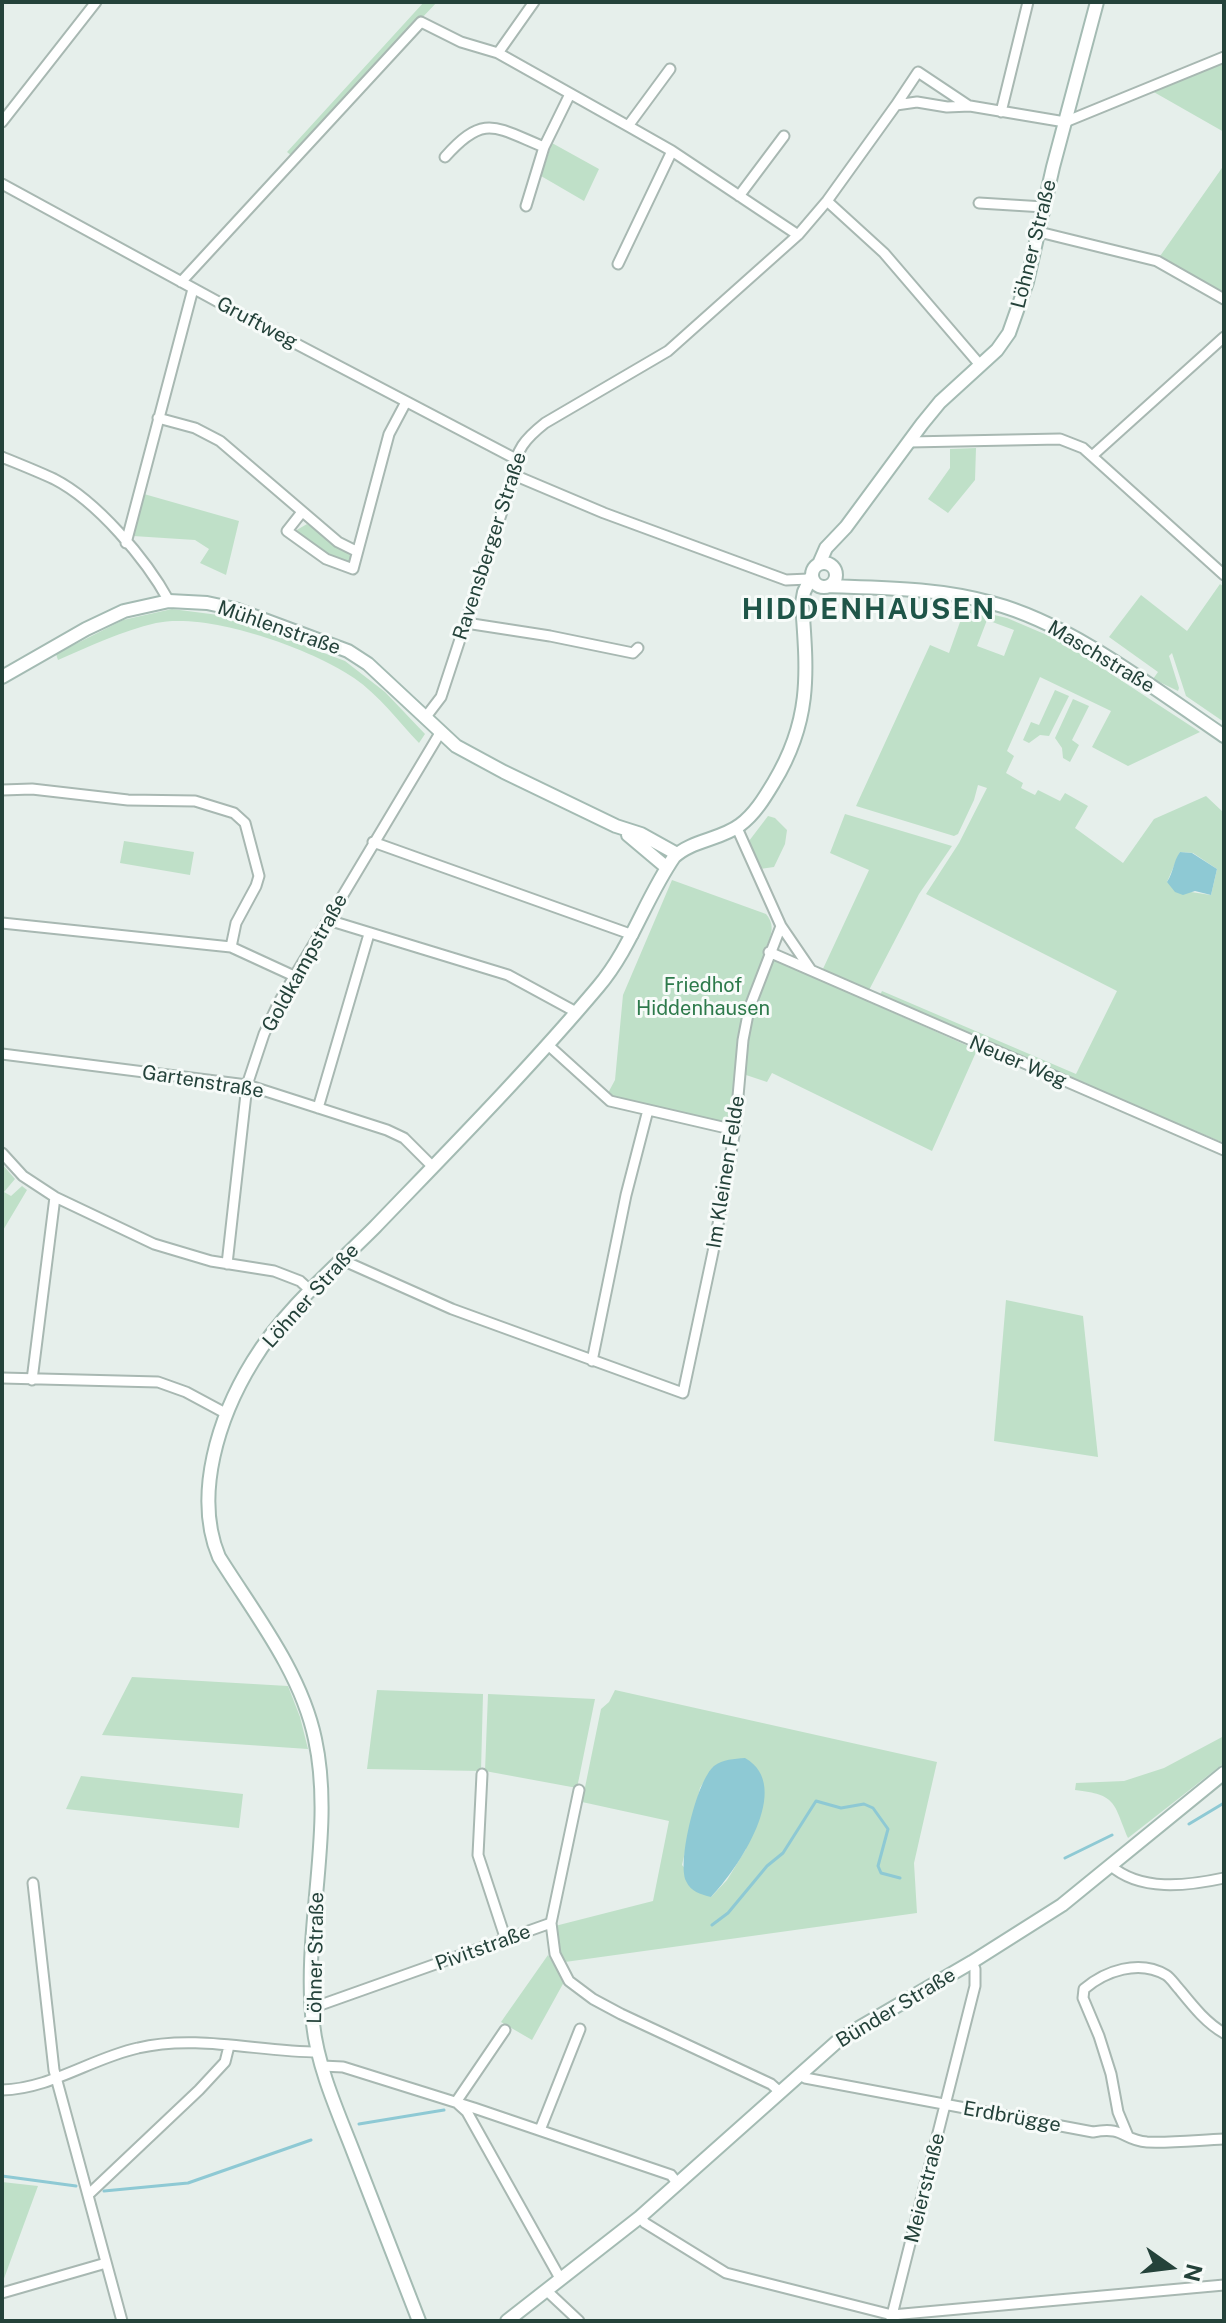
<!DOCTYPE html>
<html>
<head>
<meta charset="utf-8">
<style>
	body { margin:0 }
	#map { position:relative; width:1226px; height:2323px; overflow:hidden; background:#e6efeb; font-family:"Public Sans",sans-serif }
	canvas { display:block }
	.frame { position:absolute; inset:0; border:4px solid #24423a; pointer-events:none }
	.north { position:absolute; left:1130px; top:2227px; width:80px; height:80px; -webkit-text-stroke:6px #f7fbf9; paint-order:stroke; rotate:104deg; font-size:22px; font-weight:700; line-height:32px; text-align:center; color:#24423a }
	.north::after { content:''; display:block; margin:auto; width:28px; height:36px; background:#24423a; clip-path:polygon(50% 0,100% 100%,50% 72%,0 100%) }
</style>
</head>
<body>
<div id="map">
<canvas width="1226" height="2323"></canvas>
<div class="frame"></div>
<div class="north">N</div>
</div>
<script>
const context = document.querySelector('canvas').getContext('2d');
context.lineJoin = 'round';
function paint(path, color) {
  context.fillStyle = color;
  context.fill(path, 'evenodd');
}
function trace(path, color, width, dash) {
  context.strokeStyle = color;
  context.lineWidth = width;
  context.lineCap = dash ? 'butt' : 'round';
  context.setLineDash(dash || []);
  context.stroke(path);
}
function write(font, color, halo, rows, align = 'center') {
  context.font = font + ' "Public Sans",sans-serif';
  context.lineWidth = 6;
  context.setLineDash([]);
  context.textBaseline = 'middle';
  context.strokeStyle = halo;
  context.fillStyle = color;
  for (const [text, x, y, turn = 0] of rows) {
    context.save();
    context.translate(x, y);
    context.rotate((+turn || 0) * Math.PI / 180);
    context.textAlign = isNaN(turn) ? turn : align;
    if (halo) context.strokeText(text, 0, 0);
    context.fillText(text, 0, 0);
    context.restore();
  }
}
paint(new Path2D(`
	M424,2h13l-145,154 -5,-4z
	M1224,60v72l-72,-41z
	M552,143l47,26 -15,32 -43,-25z
	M1224,165v131l-66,-37z
	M976,448l-1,32 -27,33 -20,-14 22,-31v-19z
	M144,494l95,27 -13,54 -26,-12 9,-14 -14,-9 -62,-4z
	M307,524l39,28 5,4 -2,5 -15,-3 -36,-22 -3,-5z
	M1220,584l4,3v135l-38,-26 -14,-43 -3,3 10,32 -1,3 -25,-12 5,-7 -49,-35 32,-42 46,36z
	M965,608l42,10 54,23 139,91 -72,34 -36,-19 19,-36 -71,-34 -33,74 7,5 -8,17 17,10 -2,5 14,7 3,-5 22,11 5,-8 23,13 -13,22 48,35 31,-44 52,-23 18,17v330l-345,-146 3,-6 194,83 41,-83 -191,-97 33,-51 28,-55 -9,-3 -4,15 -16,34 -4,2 -98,-30 74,-161 19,8zM987,620l27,10 -10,26 -27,-10zM1180,852l13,1 24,16 -6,26 -20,-3 -24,-10z
	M172,609l54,7 119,45 40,31 40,42 -6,9c-20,-21 -40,-48 -65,-65 -44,-30 -145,-66 -198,-55 -34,8 -66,23 -98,37l-2,-6 67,-34z
	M1055,690l14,6 -20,40 -9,-1 -11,8 -6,-3 8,-18 8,3z
	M1073,699l16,7 -17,34 7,5 -9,17 -7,-4 -1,-10 -7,-10z
	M845,814l107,32 -33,48 -51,98 -46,-21 47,-101 -39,-17z
	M768,816l7,2 12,12 -2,14 -11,23 -14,2 -11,-28z
	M124,841l70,11 -4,23 -70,-12z
	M672,880l94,34c12,14 2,26 -2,41l213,95 -45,101 -160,-78 -5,9 -21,-7 -2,8 -9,-2c-1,16 1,32 -12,41l-111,-26 -4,-3 7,-13 8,-85z
	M2,1164l13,15 -11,13 7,4 11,-10 5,4 -25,42z
	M1006,1300l77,16 15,141 -104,-16z
	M132,1677l156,9 12,31 8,32 -206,-14z
	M377,1690l106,4 -2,77 -114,-2z
	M615,1690l322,72 -23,101 3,50 -352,49 -8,-16 -2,-20 98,-25 16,-80 -87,-19 19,-93 8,-7zM713,1767l33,82 -19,31 -16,17 -29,-32 18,-77z
	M488,1694l107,5 -18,89 -92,-17z
	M1224,1736v27l-96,75c-15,-36 -11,-43 -53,-48l1,-7 48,-2 40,-13z
	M81,1776l162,18 -4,34 -173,-19z
	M548,1955l16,27 -32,58 -31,-18z
	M2,2182l36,4 -36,98z`), '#bfe0c8');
paint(new Path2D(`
	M1180,852l12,1 25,16 -6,26 -16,-4 -12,4 -8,-3 -8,-10c7,-11 6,-20 13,-30z
	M745,1758c50,28 -8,112 -34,139 -11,-3 -20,-5 -25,-16 -9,-20 11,-101 28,-115 9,-7 20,-7 31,-8z`), '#8ec9d4');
trace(new Path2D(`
	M1189,1824l35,-21
	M1065,1858l47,-23
	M712,1925l16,-12 39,-47 16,-13 33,-52 25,7 23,-4 9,4 15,21 -10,37 3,7 19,5
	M359,2124l85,-14
	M2,2176l74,10
	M104,2191l84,-8 123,-43`), '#8ec9d4', 3);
const street = new Path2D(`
	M498,53l36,-51
	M896,105l22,-33 51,34
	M1001,112l27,-110
	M2,122l94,-120
	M628,126l42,-57
	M445,157c39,-44 50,-30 99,-10
	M2,184l264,144 248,130
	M739,196l45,-60
	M827,201l57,52 97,113
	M979,203l65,4
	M526,206l18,-59 26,-53
	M1039,232l118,29 67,38
	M618,264l54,-113
	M181,282l240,-260 40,20 37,11 130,73 44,25 126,84
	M158,418l37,10 25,13 118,101 18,9
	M909,442l151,-3 23,9 141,127
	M1092,456l132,-119
	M2,457c17,7 35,14 52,22 43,22 92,80 115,122
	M514,475l90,38 182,67 23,-1
	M302,512l-15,19 39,28 27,10 36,-135 17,-32
	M126,543l67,-254
	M466,623l84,13 83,17 5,-5
	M425,718l16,-21 73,-222c0,-24 12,-37 31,-52l123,-72 130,-116 29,-34 69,-96 21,-3 30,5 23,-1 95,16 159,-65
	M2,790l30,-1 96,11 67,1 39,12 11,10 14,53 -3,10 -20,37 -5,24
	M737,828l44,98 30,44
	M373,842l260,93
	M328,920l180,55 68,37
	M2,923l229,24 63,29
	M769,952l455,198
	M547,1044l63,57 125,29
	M2,1054l245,31 140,45 17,8 29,29
	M318,1108l51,-174
	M2,1153l21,23 32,21 99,47 57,17 63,10 26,10 11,10
	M342,1260l110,49 231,84 30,-141 22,-122 8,-90 6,-31 32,-83
	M227,1264l20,-179 17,-51 15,-32 161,-269
	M592,1361l34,-166 22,-85
	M2,1378l156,4 28,10 41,22
	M32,1380l23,-183
	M482,1774l-4,81 28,85
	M579,1790l-28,133 4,31 14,27 24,18 28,15 150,70 9,8
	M1110,1865c30,27 77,21 114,13
	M33,1883l21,187 68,251
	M312,2008l239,-85
	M505,2030l-49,72 11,10 94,168
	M322,2066l21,1 131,41 197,67 7,9
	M800,2074l5,4 288,54c32,-6 29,8 54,10 25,1 52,-2 77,-3
	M2,2090c48,-1 90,-32 136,-42 58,-14 122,4 180,4
	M540,2130l40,-101
	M1128,2136l-10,-24 -7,-38 -12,-38 -16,-38 1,-9c21,-18 55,-30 82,-14 5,3 9,10 13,14 13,16 27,34 45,44
	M88,2195l111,-105 26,-28 4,-16
	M640,2217l5,6 81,50 166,42 332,-30
	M547,2291l32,30
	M2,2293l104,-30
	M891,2319l84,-333v-17l-3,-7`);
const secondary = new Path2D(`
	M812 575a12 12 0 1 1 24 0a12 12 0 1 1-24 0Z
	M819,564l7,-16 20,-21 76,-103 18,-22 57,-52 12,-17 18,-51 26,-115 44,-165
	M829,586c54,2 110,2 163,17 80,21 164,87 232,133
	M2,677l84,-48 38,-18 45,-10 38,2 28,6 113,42 20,13 88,82 48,26 112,54 25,8 36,20
	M628,835l38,32
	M419,2321c-22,-57 -44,-113 -66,-170 -16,-41 -35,-83 -40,-127 -11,-94 22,-193 2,-285 -14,-67 -61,-126 -96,-182 -26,-62 0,-141 34,-196 31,-51 80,-92 122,-134 76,-79 153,-157 223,-240 33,-39 47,-88 76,-130 18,-17 46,-17 66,-32 15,-11 25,-28 34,-43 38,-63 33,-110 28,-179l2,-11 8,-17
	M507,2321l133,-104 200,-178 132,-77 90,-57 162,-132`);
trace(street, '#a8b8b2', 13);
trace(secondary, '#a4bbb3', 16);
trace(street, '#fff', 9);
trace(secondary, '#fff', 12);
write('20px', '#24423a', '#f7fbf9', [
	["Löhner Straße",1034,244,-76],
	["Gruftweg",257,323,28],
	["Ravensberger Straße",490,546,-72],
	["Mühlenstraße",279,628,19],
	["Maschstraße",1101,657,31],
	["Goldkampstraße",305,963,-61],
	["Neuer Weg",1018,1062,23],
	["Gartenstraße",203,1082,9],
	["Im Kleinen Felde",726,1172,-81],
	["Löhner Straße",311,1296,-48],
	["Pivitstraße",483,1948,-20],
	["Löhner Straße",316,1958,-89],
	["Bünder Straße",896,2008,-31],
	["Erdbrügge",1012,2117,10],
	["Meierstraße",925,2188,-76]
]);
write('20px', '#2d7a4b', '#f7fbf9', [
	["Friedhof",703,986],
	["Hiddenhausen",703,1009]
]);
context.letterSpacing = '2px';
write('bold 28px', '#1f5548', '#f7fbf9', [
	["HIDDENHAUSEN",869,610]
]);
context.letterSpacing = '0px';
</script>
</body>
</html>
